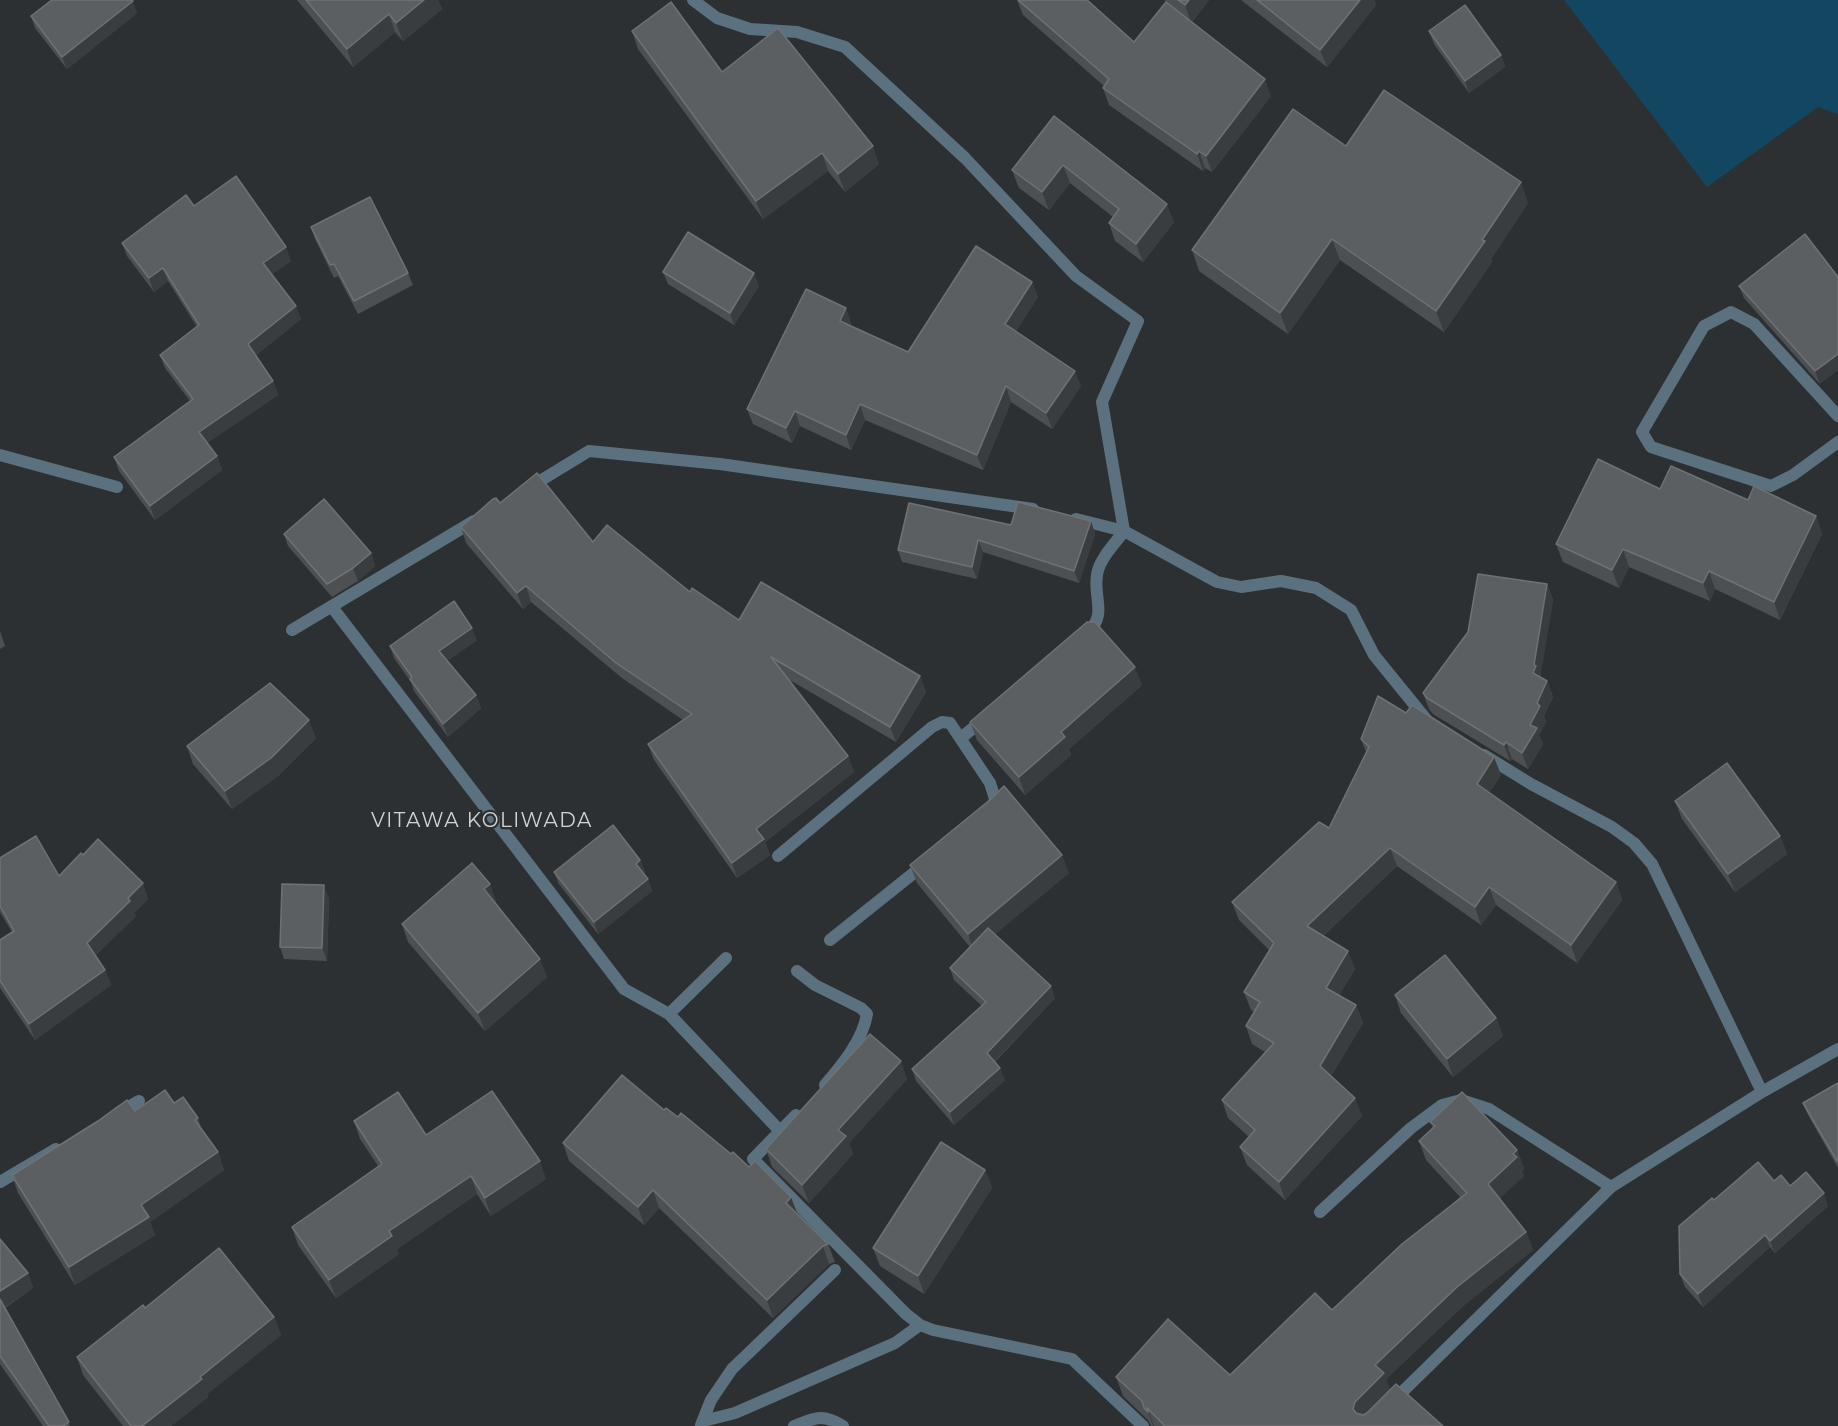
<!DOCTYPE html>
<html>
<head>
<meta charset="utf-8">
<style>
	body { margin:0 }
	canvas { display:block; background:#2d3032 }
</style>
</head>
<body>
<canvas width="1838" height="1426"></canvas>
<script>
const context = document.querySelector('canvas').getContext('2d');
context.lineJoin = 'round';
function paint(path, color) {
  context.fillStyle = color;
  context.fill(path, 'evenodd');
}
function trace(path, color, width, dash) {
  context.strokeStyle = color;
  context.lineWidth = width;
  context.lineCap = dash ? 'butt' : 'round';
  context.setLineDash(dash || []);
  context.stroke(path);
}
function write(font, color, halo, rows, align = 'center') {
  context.font = font + ' Montserrat,sans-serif';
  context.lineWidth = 4.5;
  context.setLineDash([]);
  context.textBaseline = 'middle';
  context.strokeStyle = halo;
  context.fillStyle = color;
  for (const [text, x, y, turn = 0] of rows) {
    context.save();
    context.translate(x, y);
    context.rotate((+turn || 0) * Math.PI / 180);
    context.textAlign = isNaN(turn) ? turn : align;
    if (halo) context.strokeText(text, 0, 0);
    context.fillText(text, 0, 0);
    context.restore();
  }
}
paint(new Path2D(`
	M1564,0h274v114l-20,-7 -111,80z`), '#134660');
trace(new Path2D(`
	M693,0l24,18 33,11 47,3 48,15 120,111 111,118 62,45 -36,81 22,129 -48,-12
	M1838,416l-84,-92 -23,-12 -27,14 -62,106 9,15 120,39 22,-11 45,-33
	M0,455l117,32
	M530,487l59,-36 131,13 313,45
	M332,607l292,382 45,25 57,-56
	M292,630l182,-109
	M1087,634c21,-21 6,-35 10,-59 2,-16 18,-31 27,-44l93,51 24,5 40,-6 35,7 35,22 23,45 52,64
	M961,738l23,-19
	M1484,755l47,29 81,43 22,16 18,21 110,228
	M778,856l154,-129 10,-5 8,1 40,60 5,16 -3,10
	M830,940l95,-76
	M797,971l18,14 46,23 6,6c-4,26 -25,51 -42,71
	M669,1014l112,118
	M118,1113l21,-12
	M796,1115l-43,44 153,155 14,11 13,5 139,29 71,67
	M0,1182l56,-33
	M1320,1212l91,-84 31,-23 19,-5 28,9 122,78
	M1392,1402l219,-215 151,-95 76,-43
	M703,1421l32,-8 160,-70 25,-18
	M701,1425l10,-25 21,-31 103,-99
	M794,1426c21,-8 28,-13 49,0`), '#5b7180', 12);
paint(new Path2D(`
	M297,0h141l4,9 -39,32 -8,-9 -42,35z
	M1017,0h70l47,42 32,-39 -1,-3h44l-17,22 79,74 -59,76 -7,-4 -2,3 -94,-66 -6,-17 1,-2 -81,-71z
	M1241,0h133l2,5 -49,62z
	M137,13l-70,56 -32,-41 -4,-12z
	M632,31l90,41 157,92 -34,28 -17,-21 -65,48 -125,-170z
	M1429,31l72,24 4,12 -36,26 -35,-49z
	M1054,116l120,106 -31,40 -28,-21 -6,-18 4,-6 -43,-34 -21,27 -30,-22 -7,-18z
	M1346,146l182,57 -37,56 1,3 -48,70 -104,-72 -52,74 -89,-63 -7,-21z
	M194,206l97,55 -19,13 29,45 -45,36 17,26 5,14 -71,48 10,13 5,14 -67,50 -36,-49 -5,-14 76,-56 -25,-33 -5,-13 37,-28 -29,-46 -14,11 -27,-36 -5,-13z
	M311,227l97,46 5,12 -55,29 -20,-38 -4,2 -19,-39z
	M663,272l96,14 -25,39 -66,-41z
	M1838,277l-18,107 -76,-86 -5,-12z
	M1032,282l6,15 -22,34 65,55 -29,43 -41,-27 -28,68 -118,-50 -14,30 -51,-24 -8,17 -39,-19 -6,-15 99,-101 5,16 -1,2 58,26z
	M1660,489l88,11 68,16 6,18 -42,86 -65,-31 -5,12 -81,-34 -10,21 -56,-26 -7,-18z
	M500,503l93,39 97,50 49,28 181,56 6,16 -30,50 -108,-63 60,77 6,16 -89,70 5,13 -33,23 -83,-118 -6,-16 35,-24 -61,-42 -91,-76 -8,7 -57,-66 -5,-16z
	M1091,521l4,13 -16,49 -96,-31 -6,27 -75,-17 -4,-12 113,-25z
	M284,534l87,19 4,13 -17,15 -26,16 -44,-51z
	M1547,584l6,16 -13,77 7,4 6,16 -9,19 2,6 -7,13 4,9 -15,25 -16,-10 -2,2 -77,-47 -4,-5 -6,-16z
	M0,631l5,15 -5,3z
	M477,640l-30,21 29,34 5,13 -33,29 -34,-46 -3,-9 -17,-24 -4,-12z
	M1142,685l-73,64 2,6 -46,40 -48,-55 -7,-18z
	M316,738l-38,38 -46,33 -39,-45 -6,-18z
	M1361,739l140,36 -12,18 127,89 6,18 -45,63 -81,-58 -15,20 -84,-59 -74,70 32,33 -16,26 17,10 7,18 -32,53 31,40 -77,84 -38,-35 -7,-18 9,-10 -21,-19 -6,-18 43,-48 -13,-8 -6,-18 8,-14 -3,-2 -7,-18 25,-42 -30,-30 -7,-18 97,-74 37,-76z
	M1675,801l105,35 7,18 -52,38 -53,-73z
	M0,858l59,18 89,23 -14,14 2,3 -40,39 9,15 6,15 -76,55 -35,-52v-48l12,-8 -12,-20z
	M640,860l5,12 -2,2 5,5 4,12 -54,43 -39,-50 -5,-12z
	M910,865l159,8 -74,61 60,64 -60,64 10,18 -51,45 -38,-44 -4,-12 70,-63 -28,-26 -4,-12 20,-21 -53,-64z
	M490,884l6,18 -1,1 52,74 -62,54 -77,-89 -6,-18z
	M329,898l-2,63 -43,-2 -4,-12z
	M1395,995l101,23 7,18 -50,41 -52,-64z
	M907,1079l-58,64 4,11 -44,49 -37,-36 -6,-18z
	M1838,1083v85l-30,-53 -5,-12z
	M174,1103l24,15 3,10 17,24 6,18 -74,52 5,13 -80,50 -57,-92 -6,-18 123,-64z
	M664,1110l14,7 53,37 66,60 31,30 7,18 -6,2 -56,54 -114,-110 -15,17 -75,-64 -6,-18z
	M354,1121l72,14 120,44 -55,37 -14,-22 -80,55 2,5 -63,44 -38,-53 -6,-18 86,-61 -18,-27z
	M1430,1122l87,28 7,19 -2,2 2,5 -25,22 27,34 7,18 -70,56 -77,73 4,11 53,36h-292l-3,-6 -25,-24 -7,-19 114,-2 102,-65 128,-113 -34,-37 -7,-19 14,-13z
	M985,1170l7,18 -68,106 -44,-28 -7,-18z
	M1774,1181l16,5 38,20 -53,47 -5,-6 -67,60 -18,-20 -5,-13 34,-74z
	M0,1239l28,34 5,15 -28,20 65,118h-27l-43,-62z
	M145,1308l129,9 7,18 -74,59 1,3 -37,29h-48l-40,-51 -6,-18z`), '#4d5052');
paint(new Path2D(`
	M424,0h14l4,9 -39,32 -7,-18z
	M1189,0h20l-18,23 -6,-18z
	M1360,0h14l2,5 -49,62 -7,-17z
	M133,1l4,12 -70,56 -5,-12z
	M389,14l6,18 -42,35 -6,-18z
	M1501,55l4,12 -36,26 -4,-12z
	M1265,79l6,17 -59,76 -6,-16z
	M873,146l6,18 -34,28 -7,-18z
	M1199,151l6,17 -2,3 -6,-17z
	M822,153l6,18 -65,48 -7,-18z
	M1063,165l7,18 -21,27 -7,-18z
	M1521,182l7,21 -37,56 1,3 -48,70 -8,-21z
	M1167,204l7,18 -31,40 -7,-18z
	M1332,239l8,21 -52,74 -8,-21z
	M286,247l5,14 -23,16 -5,-14z
	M163,268l5,13 -14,11 -5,-14z
	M754,273l5,13 -25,39 -4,-12z
	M1032,282l6,15 -27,42 -6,-15z
	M296,306l5,13 -48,38 -5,-13z
	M846,308l5,16 -6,12 -5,-15z
	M1838,354v16l-18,14 -5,-13z
	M1075,371l6,15 -29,43 -6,-16z
	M273,381l5,14 -74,50 -5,-13z
	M1006,386l5,16 -28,68 -6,-15z
	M860,404l5,16 -14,30 -5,-15z
	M795,411l5,15 -8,17 -6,-15z
	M217,456l5,14 -67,50 -5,-14z
	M1816,516l6,18 -42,86 -6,-18z
	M1091,521l4,13 -16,49 -5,-12z
	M978,540l5,12 -6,27 -5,-12z
	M1623,549l6,18 -10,21 -7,-18z
	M371,553l4,13 -17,15 -5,-13z
	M1709,571l6,18 -5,12 -7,-18z
	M1547,584l6,16 -13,78 -7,-5 1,-8z
	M526,586l5,16 -8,7 -6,-16z
	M472,628l5,12 -34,24 -4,-13z
	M1135,667l7,18 -73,64 2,6 -46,40 -6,-18 42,-45z
	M920,676l6,16 -30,50 -6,-15z
	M1547,681l6,16 -9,19 2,6 -7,13 4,9 -15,25 -6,-16 15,-50z
	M476,695l5,13 -33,29 -5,-13z
	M309,720l7,18 -38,38 -46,33 -7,-18z
	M1506,742l6,17 -2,2 -6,-16z
	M848,756l6,16 -89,70 5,13 -33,23 -5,-15 24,-34z
	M1494,757l7,18 -18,27 -6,-18z
	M1780,836l7,18 -52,38 -7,-18z
	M1390,848l7,18 -83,78 -7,-18z
	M1062,855l7,18 -95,79 -6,-18z
	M640,860l5,12 -5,4 -4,-12z
	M648,879l4,12 -54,43 -4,-12z
	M1616,882l6,18 -45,63 -6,-18z
	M143,883l5,16 -14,14 2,3 -43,42 -6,-15z
	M490,884l6,18 -6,5 -6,-18z
	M324,885l5,13 -2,63 -5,-13z
	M1489,887l7,18 -15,20 -6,-18z
	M1348,951l7,18 -22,37 -7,-18z
	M540,959l7,18 -62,54 -7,-18z
	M105,970l6,15 -76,55 -6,-16z
	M1051,986l4,12 -64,67 -4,-12z
	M1356,1005l7,18 -37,61 -6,-18z
	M1496,1018l7,18 -50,41 -6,-18z
	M901,1061l6,18 -58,64 4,11 -44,49 -7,-18 36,-55z
	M1000,1068l5,12 -51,45 -4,-13z
	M1355,1098l7,18 -77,84 -6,-18z
	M1517,1150l7,19 -2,2 2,5 -29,27 -7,-19z
	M218,1152l6,18 -74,52 5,13 -80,50 -6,-18 72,-62z
	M540,1161l6,18 -55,37 -6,-18z
	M985,1170l7,18 -68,106 -6,-18z
	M471,1176l6,18 -80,55 2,5 -63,44 -7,-18 60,-49z
	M653,1190l6,18 -15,17 -6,-18z
	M1824,1193l4,13 -53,47 -5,-12z
	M791,1197l7,18 -12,-12z
	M1526,1232l7,18 -70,56 -77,73 5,13 -31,34 -7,-17 2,-7 20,-37 82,-78z
	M1765,1235l5,12 -67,60 -5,-13z
	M823,1246l6,18 -56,54 -6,-18z
	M28,1273l5,15 -31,21 -2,-6v-12z
	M274,1317l7,18 -74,59 1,3 -37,29h-29l58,-49z
	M1147,1408l7,18h-1l-5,-14z`), '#3a3d3f');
const building = new Path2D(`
	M52,0h80l1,1 -71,56 -31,-41z
	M306,0h118l-28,23 -7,-9 -42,35z
	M1018,0h69l47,42 32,-40 99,77 -59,77 -7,-5 -2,3 -94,-66 6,-9z
	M1178,0h11l-4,5z
	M1257,0h103l-40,50z
	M671,2l51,70 56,-44 95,118 -35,28 -16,-21 -66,48 -124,-170z
	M1465,5l36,50 -36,26 -36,-50z
	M1384,90l137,92 -39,58 3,1 -49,70 -104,-72 -52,74 -88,-63 101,-141 53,37z
	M1054,116l113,88 -31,40 -27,-21 10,-14 -56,-44 -21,27 -30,-22z
	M236,176l50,71 -23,16 33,43 -48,38 25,37 -74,51 18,24 -67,50 -36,-49 79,-58 -33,-44 39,-30 -36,-57 -14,10 -27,-35 64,-48 8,11z
	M370,197l38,76 -54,28 -20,-37 -4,1 -19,-38z
	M688,232l66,41 -24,40 -67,-41z
	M1805,234l33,43v77l-23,17 -76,-85z
	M976,246l56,36 -27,42 70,47 -29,42 -40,-27 -29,69 -117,-51 -14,31 -51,-24 -9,17 -39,-19 59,-120 40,19 -6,13 68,31z
	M1598,459l62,30 11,-23 77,34 6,-14 62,30 -42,86 -65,-31 -6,12 -80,-34 -11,21 -56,-26z
	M537,473l56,69 14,-17 83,67 2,-4 47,32 22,-38 159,94 -30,51 -119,-70 77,99 -92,73 8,10 -32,24 -84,-119 44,-30 -76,-51 -90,-77 -9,7 -56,-66 32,-28 3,-1 4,5z
	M324,499l47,54 -18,15 -26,16 -43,-50z
	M1018,502l73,19 -17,50 -96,-31 -6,27 -74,-17 11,-47 102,22z
	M1478,574l69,10 -13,81 2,1 -3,7 14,8 -10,22 3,3 -10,19 7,3 -15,25 -16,-11 -2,3 -77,-47 -4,-5 45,-61z
	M454,601l18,27 -33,23 37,44 -33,29 -33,-45 2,-2 -22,-31z
	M1087,622h8l40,45 -74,65 4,5 -46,40 -49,-55z
	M270,683l39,37 -38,38 -46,33 -38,-45z
	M1378,696l28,17 6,-8 82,52 -17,27 139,98 -45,63 -82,-58 -14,20 -85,-59 -83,78 41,25 -22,37 30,17 -36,61 35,32 -76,84 -39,-35 15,-17 -33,-30 52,-57 -28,-17 14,-24 -16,-10 30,-49 -42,-41 87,-80 10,6 40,-81 -8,-8z
	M1727,763l53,73 -52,38 -53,-73z
	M1004,786l58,69 -94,79 -58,-69 81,-66z
	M613,825l27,35 -4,4 12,15 -54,43 -40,-50z
	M36,836l23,40 22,-23 2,2 15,-16 45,44 -15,15 2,3 -43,42 18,27 -76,54 -29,-43v-41l14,-9 -14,-25v-48z
	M472,863l18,21 -6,5 56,70 -62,54 -76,-89z
	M282,884l42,1 -2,63 -42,-1z
	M988,928l63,58 -64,67 13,15 -50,44 -38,-43 74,-67 -36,-34z
	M1445,955l51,63 -49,41 -52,-64z
	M870,1034l31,27 -63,69 8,6 -44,49 -36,-36z
	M622,1075l42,35 2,-2 12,9 3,-4 50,41 2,-2 16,15 6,-6 36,36 -5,6 42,41 -5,2 -56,54 -114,-110 -15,17 -75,-64z
	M1838,1083v78h-1l-34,-58z
	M165,1090l9,13 9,-6 15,21 -3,2 23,32 -77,53 8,12 -80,50 -57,-92 86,-54 29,-21 8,11z
	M492,1091l48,70 -55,37 -14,-22 -82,55 3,5 -63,44 -37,-53 90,-63 -28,-43 44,-29 28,43z
	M1462,1092l55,58 -4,4 4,3 -29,27 38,48 -69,55 -82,78 9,8 -29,29 -2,7 3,4 7,2 4,-2 29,-29 47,42h-278l-18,-18 1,4 -4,-4 -2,-7 -26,-24 52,-58 62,56 85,-82 17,17 70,-66 65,-51 -48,-52 16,-15 -5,-4z
	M941,1142l44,28 -67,106 -45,-28z
	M1758,1162l16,19 7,-6 9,11 16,-14 18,21 -54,48 -5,-6 -67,59 -18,-20 -1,-48 33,-28 2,2z
	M0,1239l28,34 -28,18z
	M219,1248l55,69 -74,60 2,2 -60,47h-11l-54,-69 66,-52 2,3z
	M0,1299l69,123 -6,4h-14l-49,-70z`);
paint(building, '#5c5f61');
trace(building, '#6f7275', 1.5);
context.letterSpacing = '1.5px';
write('20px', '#d1d5d8', '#2d3032', [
	["VITAWA KOLIWADA",482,821]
]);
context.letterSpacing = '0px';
</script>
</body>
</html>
